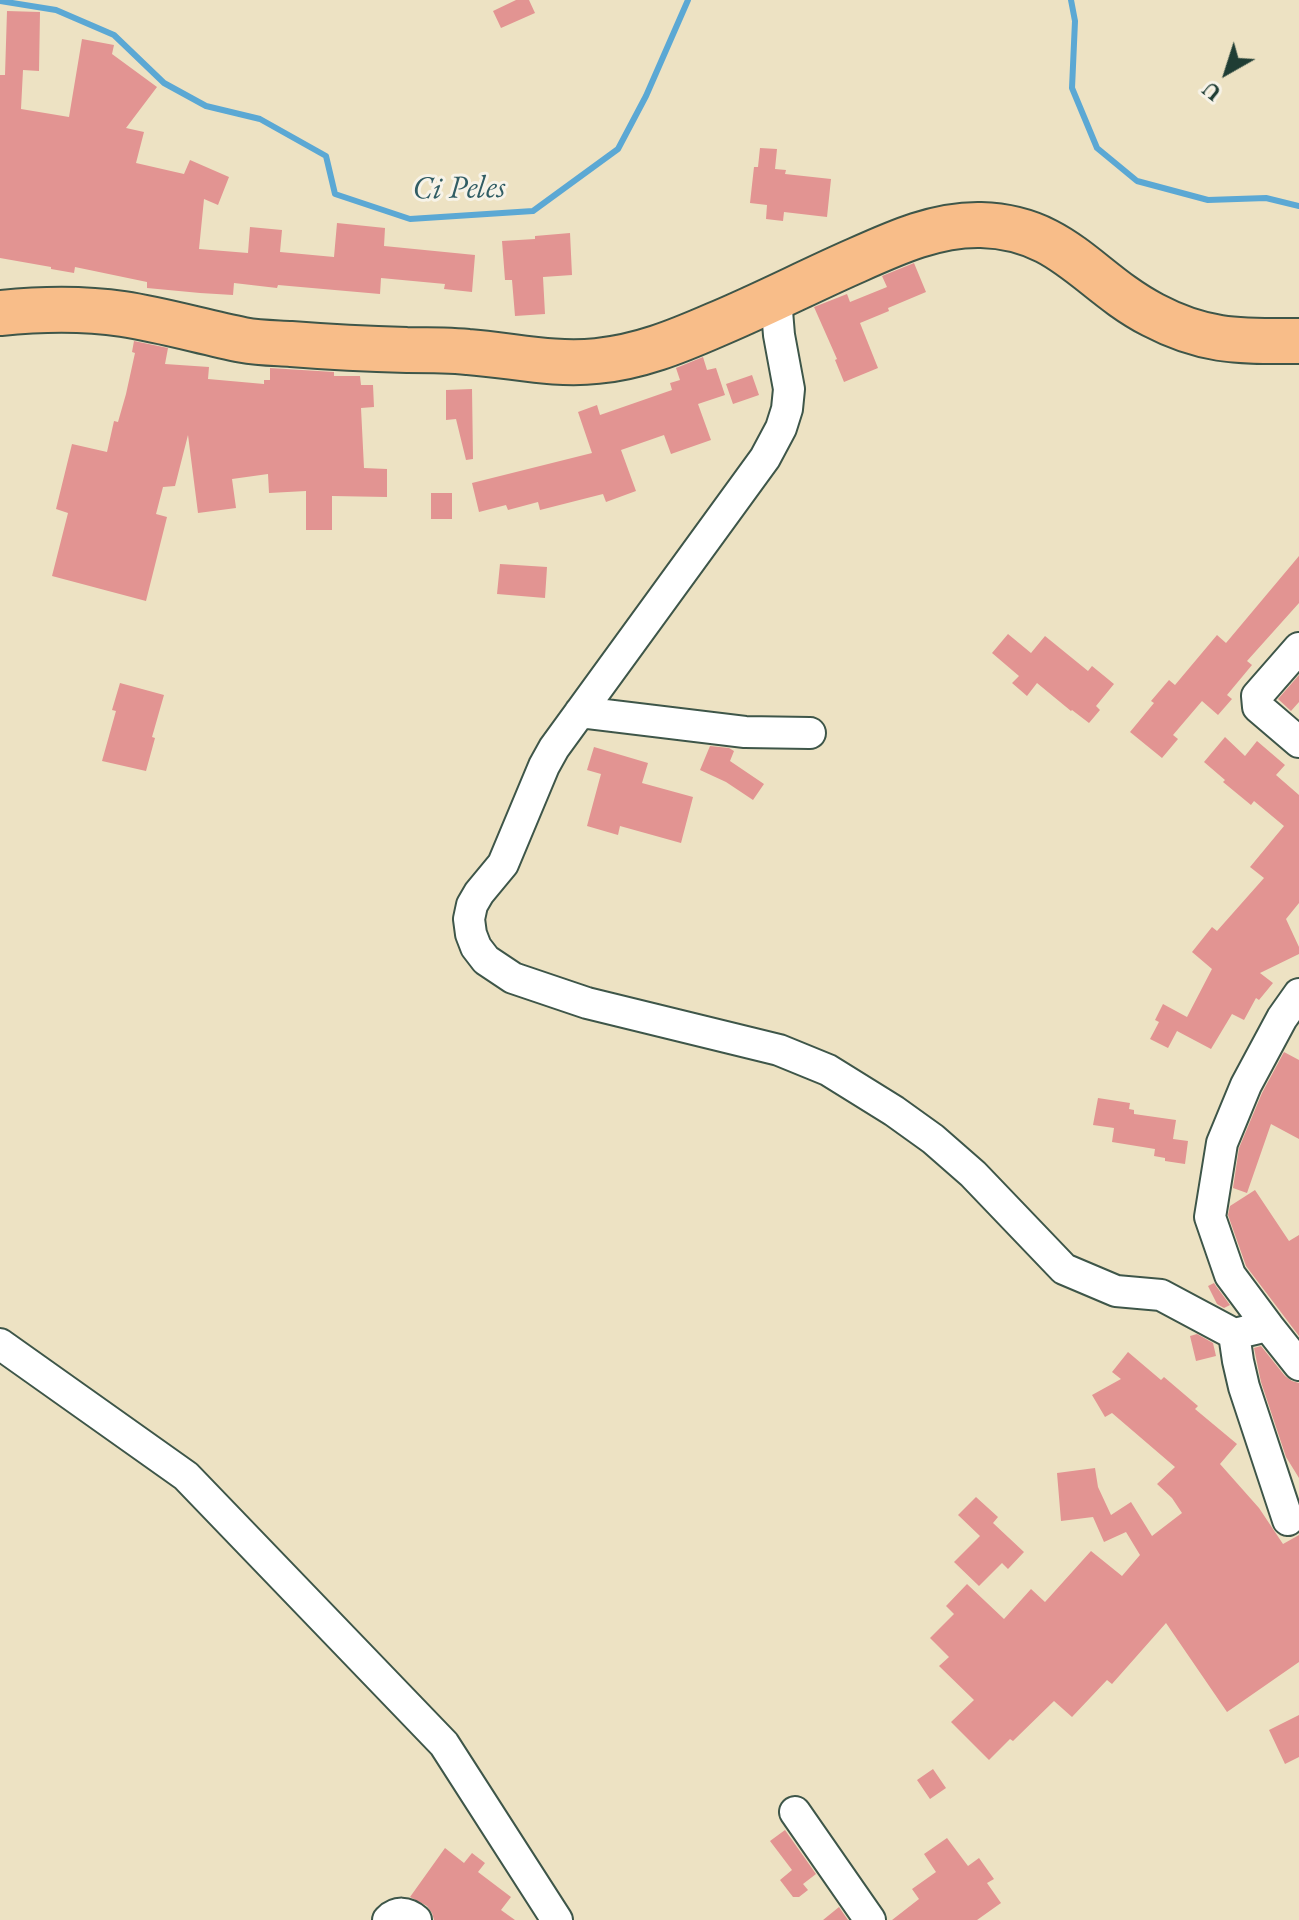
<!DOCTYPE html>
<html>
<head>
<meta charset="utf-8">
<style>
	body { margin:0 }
	#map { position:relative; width:1299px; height:1920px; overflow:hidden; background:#ede2c3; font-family:"EB Garamond",serif }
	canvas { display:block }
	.north { position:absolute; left:1187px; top:32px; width:80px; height:80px; -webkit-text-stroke:6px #f7f3e8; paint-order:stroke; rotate:219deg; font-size:22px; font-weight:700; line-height:32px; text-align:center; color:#1f3d34 }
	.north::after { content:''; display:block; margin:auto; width:28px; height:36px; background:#1f3d34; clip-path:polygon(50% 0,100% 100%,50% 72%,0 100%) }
</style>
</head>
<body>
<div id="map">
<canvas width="1299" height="1920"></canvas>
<div class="north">U</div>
</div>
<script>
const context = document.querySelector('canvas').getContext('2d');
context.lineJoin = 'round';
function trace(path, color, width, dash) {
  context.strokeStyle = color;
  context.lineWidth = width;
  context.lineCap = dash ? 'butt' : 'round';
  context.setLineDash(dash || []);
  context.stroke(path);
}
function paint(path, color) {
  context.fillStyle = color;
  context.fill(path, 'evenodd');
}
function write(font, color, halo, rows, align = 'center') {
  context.font = font + ' "EB Garamond",serif';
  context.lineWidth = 6;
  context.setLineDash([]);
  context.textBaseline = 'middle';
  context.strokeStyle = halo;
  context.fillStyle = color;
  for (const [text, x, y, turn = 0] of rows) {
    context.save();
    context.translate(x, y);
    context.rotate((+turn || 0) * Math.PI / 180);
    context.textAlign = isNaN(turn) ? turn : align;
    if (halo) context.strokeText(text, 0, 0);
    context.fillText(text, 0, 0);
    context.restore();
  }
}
trace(new Path2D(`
	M1071,0l4,21 -3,67 25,60 40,33 71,19 58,-2 33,8
	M0,1l56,9 58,25 50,48 42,23 54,13 66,37 9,38 75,25 123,-8 85,-62 28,-53 42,-96`), '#5ba8d4', 6);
paint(new Path2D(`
	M516,0h13l6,13 -34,15 -8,-17z
	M7,11l33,1 -1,59 -16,-1 -2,39 48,8 13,-78 32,6 -2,9 45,33 -31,41 18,4 -8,31 48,11 6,-14 39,17 -11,28 -14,-6 -5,50 49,4 2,-26 32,3 -2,22 54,5 3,-34 48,5 -1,18 91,9 -3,37 -28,-3 1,-5 -64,-6 -1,16 -102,-9 -1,3 -43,-5 -1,12 -33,-2 -53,-5v-6l-72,-15 -1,6 -23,-4v-2l-51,-9v-183h5z
	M760,148l17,1 -2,20 11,1 -1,4 46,5 -4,38 -43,-5 -1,9 -17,-2 1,-14 -17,-2 4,-36h4z
	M570,233l2,42 -29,2 2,37 -30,2 -3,-36h-7l-3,-39 33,-2v-3z
	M914,263l12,29 -38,16 1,3 -29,12 18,45 -34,14 -9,-22 2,-1 -23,-52 33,-13 3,8 37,-15 -5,-11z
	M134,341l34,7 -3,16 44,3 -1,12 56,5v-4h6v-12l64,4v4h26l1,9h12l1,22 -13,1 3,60 23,1v28l-55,-1v34h-26v-39l-37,2 -1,-19 -36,5 4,29 -38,5 -10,-78 -13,51 -12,1 -7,27 11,3 -21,84 -94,-25 16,-63 -12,-4 16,-65 35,8 7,-31 4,1 8,-28 9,-41 -3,-1z
	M703,357l4,13 9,-2 9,27 -27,9 13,36 -40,14 -7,-19 -43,15 15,41 -30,11 -3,-8 -63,16 -2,-8 -30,8 -2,-5 -27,7 -7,-29 120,-30 -14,-41 19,-7 3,10 72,-25 -2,-7 10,-3 -4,-12z
	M752,375l7,20 -26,9 -7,-20z
	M472,389l1,70 -7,1 -10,-41 -10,1v-30z
	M431,493h21v26h-21z
	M1299,556v47l-52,58 5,4 -25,30 5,4 -14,16 -16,-14 -29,34 5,4 -16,19 -32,-26 24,-29 -3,-2 18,-21 6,5 42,-50 9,8z
	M500,564l47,3 -2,31 -48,-4z
	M1008,634l23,19 14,-17 43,35 4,-5 22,18 -18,22 4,4 -11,13 -17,-13 -1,1 -34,-28 -10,13 -15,-13 7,-7 -27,-23z
	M1299,675v27l-8,9 -13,-12z
	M120,683l44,12 -12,42 3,1 -9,33 -44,-10 14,-50 -4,-1z
	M1225,737l20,19 12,-15 28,24 -9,10 23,20v108l-13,16 13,28v7l-39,19 13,10 -14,17 -3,-2 -12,22 -12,-6 -21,35 -34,-18 -9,17 -18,-9 9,-17 -4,-2 8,-16 24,13 25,-48 -20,-17 20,-25 5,4 47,-53 -14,-11 34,-41 -30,-25 -3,4 -28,-23 2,-2 -21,-18z
	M710,746l19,2 5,3 -4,10 34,23 -11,16 -27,-18 -26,-12z
	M594,747l54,16 -6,20 51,14 -12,46 -61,-17 -2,9 -31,-9 14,-52 -14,-4z
	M1284,1052l15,8v79l-28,-15 -24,69 -14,-5 6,-40 23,-55z
	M1098,1098l32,5 -1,6 5,1v4l42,6 -3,19 15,2 -3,23 -20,-3v-3l-11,-2 1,-7 -43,-7 2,-14 -21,-3z
	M1255,1190l34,51 10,-6v101l-53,-70 -18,-51 2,-9z
	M1214,1283l2,3 14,19 -6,3 -7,-4 -9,-18z
	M1197,1334l16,9 3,13 -20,5 -6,-25z
	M1261,1346l24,30 7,5 7,2v95l-13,-21 -25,-75 -7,-34z
	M1128,1352l33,28 3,-3 34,29 -3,3 42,35 -17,20 39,44 24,36 16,-9v127l-72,50 -61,-89 -54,61 -5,-4 -35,37 -18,-16 -41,40 -3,-2 -21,21 -38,-38 23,-22 -35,-34 10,-9 -19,-19 24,-24 -8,-8 21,-22 37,35 27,-30 14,13 46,-51 31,25 18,-21 -14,-23 -22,10 -11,-25 -32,4 -4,-48 38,-5 3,19 13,28 20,-13 21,34 30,-23 -10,-15 -15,-14 18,-17 -63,-54 -7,4 -13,-22 29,-16 -9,-7z
	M976,1497l22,20 -5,6 31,29 -16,17 -6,-6 -23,23 -25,-24 26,-26 -22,-21z
	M1299,1715v42l-14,7 -16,-34z
	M933,1769l13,19 -16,11 -13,-19z
	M785,1830l31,44 -13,10 5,6 -9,7h-6l-13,-17 12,-10 -22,-29z
	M947,1838l21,28 11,-8 15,21 -7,4 14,20 -24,17h-85l27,-21 -7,-10 24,-17 -12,-18z
	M445,1848l19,15 8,-10 13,10 -7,9 33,25 -10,13 14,10h-81l-2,-7 -5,-7 -17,-9z
	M839,1907l9,13h-25z`), '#e29492');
const minor = new Path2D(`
	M776,299l3,36 10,54 -2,20 -6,19 -16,30 -211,290 -10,18 -41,98 -24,29 -7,12 -3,14 2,15 5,13 10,13 27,18 74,25 192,47 49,20 66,41 39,28 40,35 91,95 52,22 45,4 73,39 34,-8
	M1299,648l-42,48 1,11 41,35
	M580,712l165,20 65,1
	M1299,994l-17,24 -36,67 -24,58 -12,74 20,58 38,51 31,39
	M1234,1334l4,27 6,26 44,133
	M0,1344l186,132 258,268 113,176
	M795,1812l75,108
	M388,1920c9,-9 19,-8 28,0`);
const highway = new Path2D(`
	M0,313c40,-4 83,-5 123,1 40,6 80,18 120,26 16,3 32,3 48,4 38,3 77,5 116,6 20,0 41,0 61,2 43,3 86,14 129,9 42,-4 79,-19 118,-36 48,-20 94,-44 142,-65 40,-18 80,-36 124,-35 82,2 108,57 172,90 53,28 88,26 146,26`);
trace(minor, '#3e5649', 34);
trace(highway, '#3e5649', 48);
trace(minor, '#fff', 30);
trace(highway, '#f8bd89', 44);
write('italic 32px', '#315d64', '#f7f3e8', [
	["Ci Peles",459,189,-1]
]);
</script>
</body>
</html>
